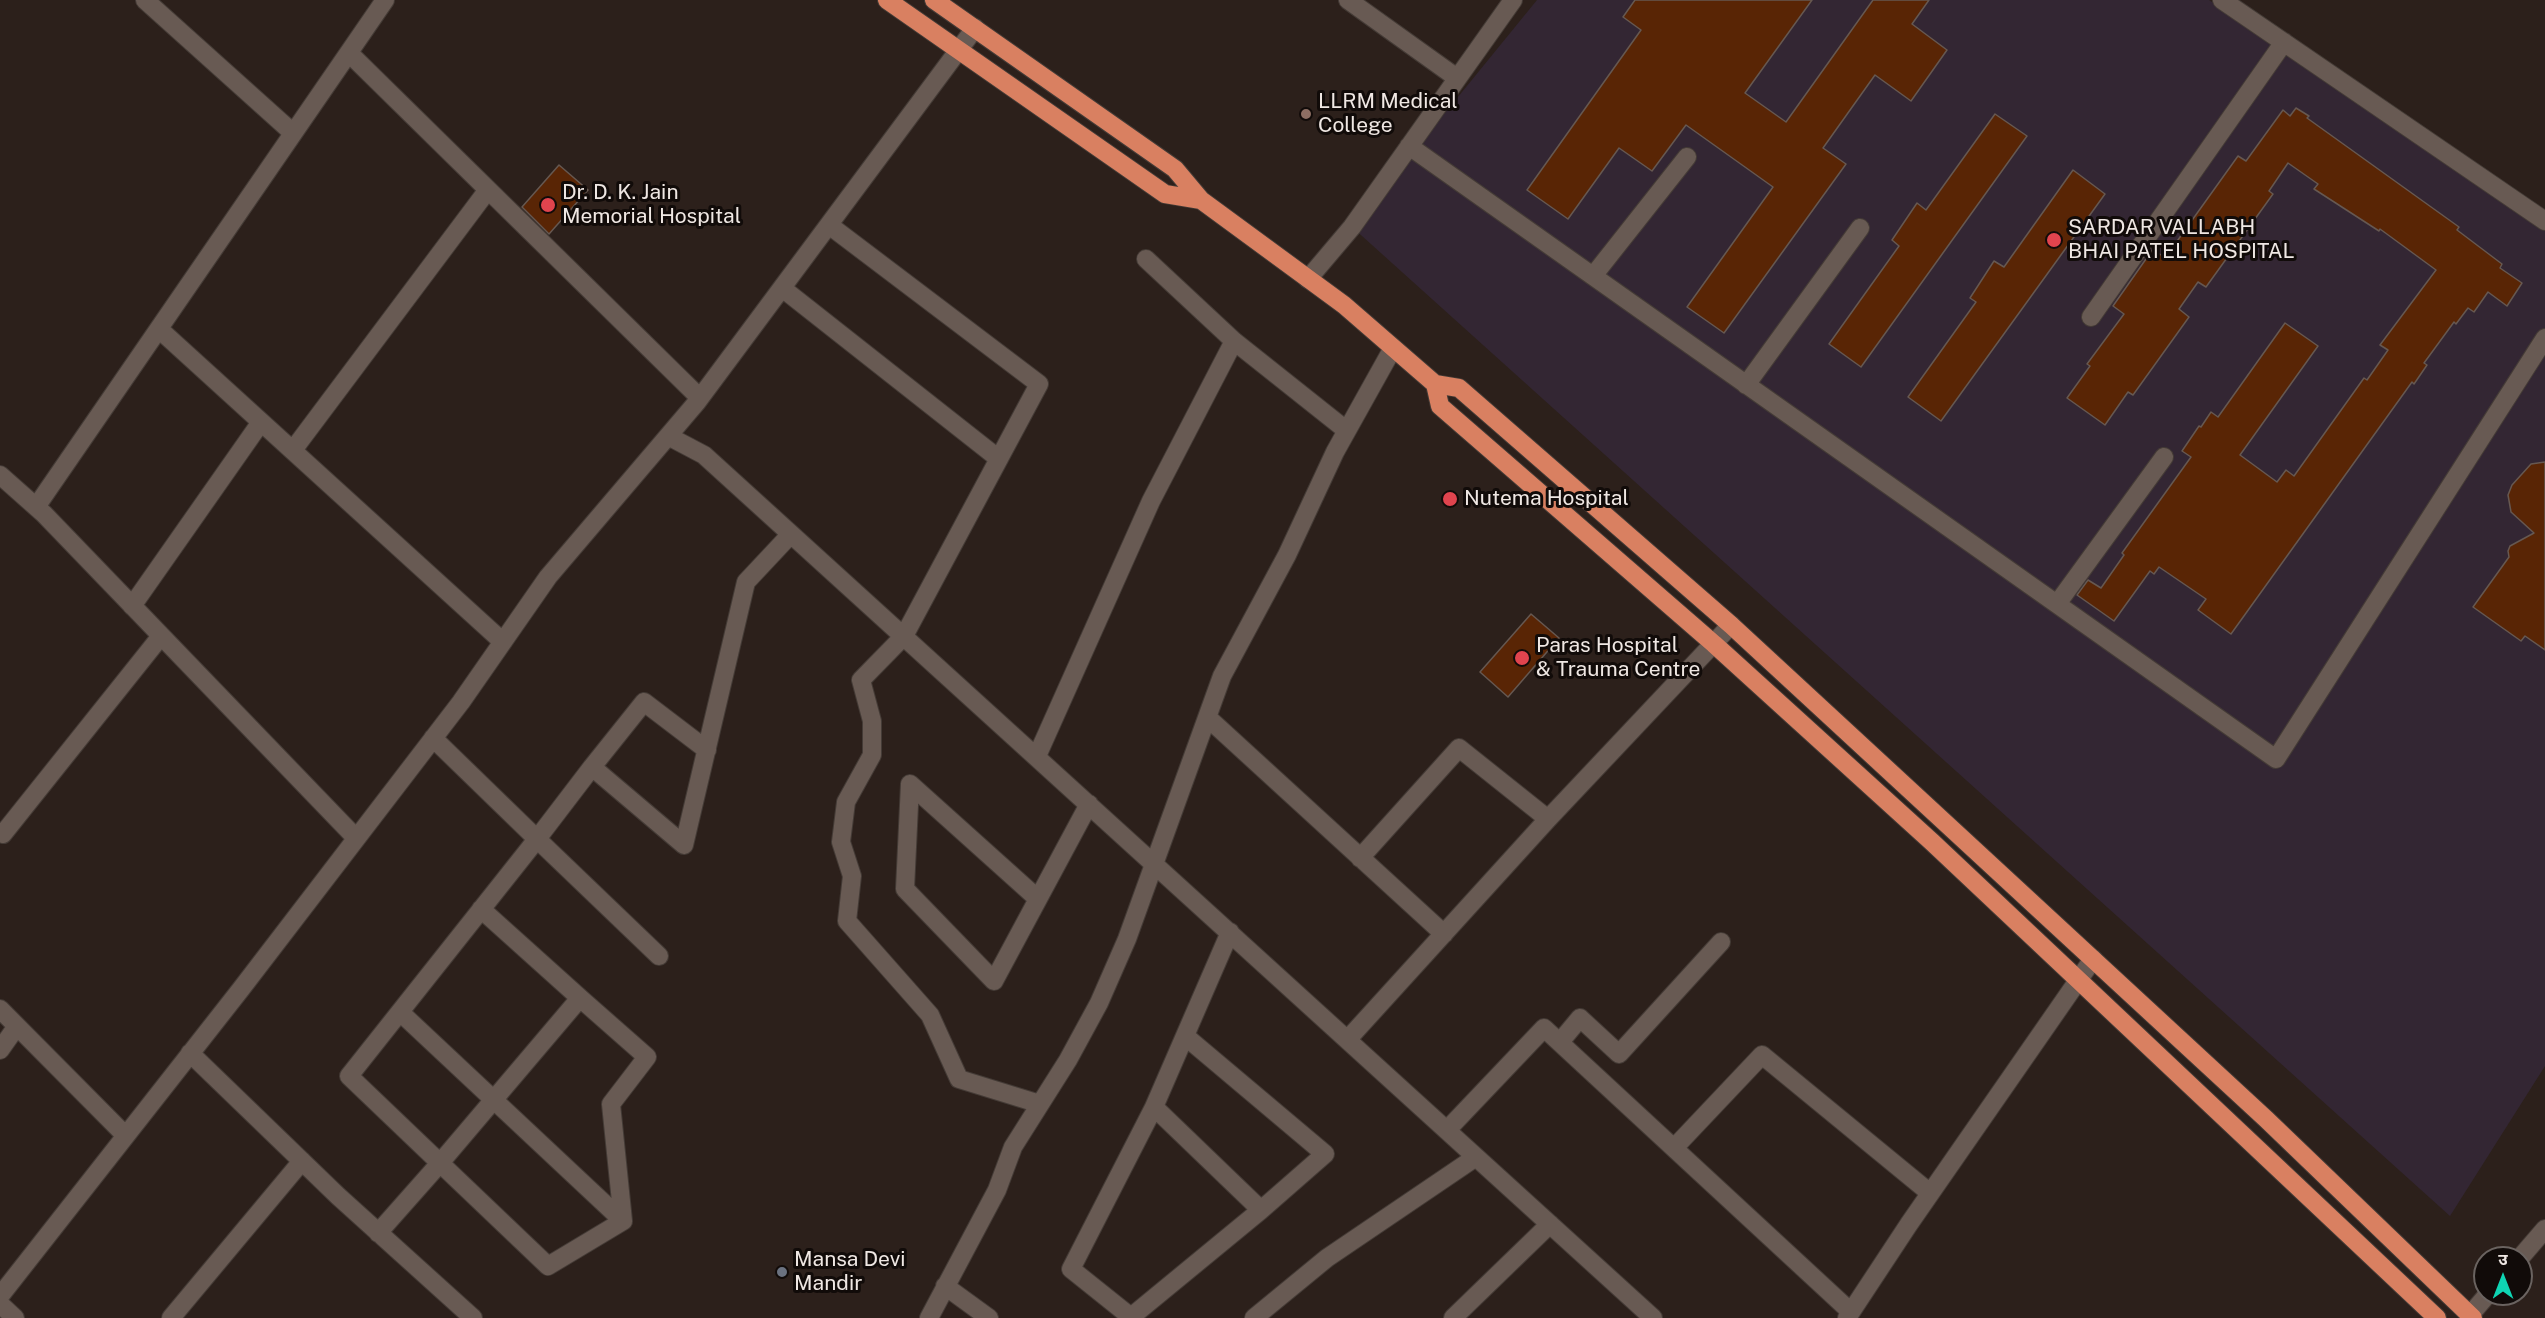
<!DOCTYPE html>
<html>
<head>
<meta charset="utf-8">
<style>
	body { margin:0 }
	#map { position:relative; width:2545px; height:1318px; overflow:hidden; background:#2c201b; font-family:"Public Sans","Noto Sans Devanagari",sans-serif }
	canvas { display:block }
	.north { position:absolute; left:2473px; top:1246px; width:60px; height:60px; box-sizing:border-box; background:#110b09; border:2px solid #6a6360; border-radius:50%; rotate:0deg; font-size:16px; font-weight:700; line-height:24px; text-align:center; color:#efe7e3 }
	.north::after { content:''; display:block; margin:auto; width:21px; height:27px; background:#0fd5b4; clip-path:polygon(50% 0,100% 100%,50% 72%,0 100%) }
</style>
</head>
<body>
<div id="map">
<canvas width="2545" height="1318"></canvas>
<div class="north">उ</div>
</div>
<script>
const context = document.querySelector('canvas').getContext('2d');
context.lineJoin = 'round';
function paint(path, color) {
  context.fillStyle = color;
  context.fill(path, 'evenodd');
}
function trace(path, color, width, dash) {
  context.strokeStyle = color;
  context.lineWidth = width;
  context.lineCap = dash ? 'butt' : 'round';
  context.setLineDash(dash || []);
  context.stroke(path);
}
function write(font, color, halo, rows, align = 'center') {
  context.font = font + ' "Public Sans",sans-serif';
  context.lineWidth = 6;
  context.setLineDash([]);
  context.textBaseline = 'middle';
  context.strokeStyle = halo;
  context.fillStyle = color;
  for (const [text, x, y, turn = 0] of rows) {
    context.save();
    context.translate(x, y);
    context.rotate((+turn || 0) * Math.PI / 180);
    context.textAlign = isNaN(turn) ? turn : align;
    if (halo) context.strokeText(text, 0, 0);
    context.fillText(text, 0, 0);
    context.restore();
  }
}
paint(new Path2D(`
	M1537,0h672l336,226v840l-95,150 -1098,-989z`), '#332633');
const building = new Path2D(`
	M1635,0h177l-67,93 41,29 87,-122h56l-17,24 35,26 -36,51 -36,-26 -52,73 23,16 -122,169 -37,-26 86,-120 -87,-62 -34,46 -33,-23 -51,71 -41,-29 114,-160 -18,-13z
	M2296,108l13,8 -2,2 152,109 -2,3 45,34 -2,4 22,15 -15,23 -19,-14 -14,20 -6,-4 -12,16 -2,-2 -30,41 3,2 -13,19 -2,-2 -181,252 -33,-24 8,-11 -47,-32 -5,7 -4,-3 -36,50 -37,-26 11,-15 13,8 23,-33 -2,-2 69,-96 -9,-6 17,-25 2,1 10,-15 7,5 67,-94 33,23 -78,109 37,27 9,-12 8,6 70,-98 3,2 21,-30 -8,-5 56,-75 -56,-41 -1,2 -65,-42 4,-5 -30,-21 -19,28 4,3 -67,93 -8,-5 -19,27 10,8 -56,78 -5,-3 -23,33 -38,-27 23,-32 -3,-2 37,-50 -11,-8 40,-57 12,9 73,-102 8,5 37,-51 7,6z
	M1995,114l32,22 -166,231 -32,-23 70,-98 -7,-6 25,-37 9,7z
	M559,165l29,25 -39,44 -27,-27z
	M2073,170l32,24 -164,227 -33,-24 68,-95 -6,-4 24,-37 10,6z
	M2545,462v188l-20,-14 -4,5 -48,-34 36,-50 -1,-6 2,-5 24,-13 -23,-21 -3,-17 4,-10 19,-21z
	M1531,614l28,24 -51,59 -28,-25z`);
paint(building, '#592505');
trace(building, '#665851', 1.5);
const minor = new Path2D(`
	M145,0l148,133
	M1348,0l109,78
	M2222,0l323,221
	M349,53l351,345
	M1409,146l867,613 269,-421
	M829,225l210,159 -135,252 -43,44 11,41v34l-26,47 -5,40 11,34 -5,45 83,94 29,64 81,25
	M1146,259l88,82 112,89
	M1593,276l94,-119
	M1308,279l44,-52 161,-227
	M782,288l217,171
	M2091,317l193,-275
	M159,329l344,313
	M1746,385l114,-157
	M668,436l36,19 949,863
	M293,450l194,-259
	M0,475l44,39 312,324
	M36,507l349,-507
	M2057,604l107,-147
	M132,606l129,-184
	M1208,718l236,216
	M433,738l104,101 55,-72 92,78 62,-263 45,-48
	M1037,756l114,-255 83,-160
	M592,767l52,-65 63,48
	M0,833l3,1 158,-198
	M1360,858l99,-110 89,71
	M1038,899l-128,-115 -5,105 89,92 95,-177
	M481,909l99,89 -140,165 -91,-87 188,-237 122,117
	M0,1009l125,126
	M400,1012l223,209
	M1185,1036l140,118 -64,56 -107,-103 76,-175
	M1348,1039l200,-220 183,-194
	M1560,1042l20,-24 39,36 102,-112
	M0,1050l17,-24
	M190,1053l148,143 135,122
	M1154,1107l-83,162 60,48 130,-107
	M1447,1130l97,-102 307,284
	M1674,1148l88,-93 168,138
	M378,1233l62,-70 108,103 75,-45 -12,-117 36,-47 -67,-59
	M2520,1258l25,-29
	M945,1286l44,32
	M0,1296l241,-307 220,-287 87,-125 149,-175 278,-374
	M0,1304l15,14
	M2470,1315l18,-21
	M171,1318l131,-157
	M929,1318l68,-128 16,-43 55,-87 31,-57 28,-64 95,-263 65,-121 48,-103 58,-104
	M1254,1318l73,-60 149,-101
	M1453,1318l97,-94
	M1847,1318l62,-94 184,-265`);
const highway = new Path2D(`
	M887,0l278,194 36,6
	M934,0l241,169 26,31 143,105 91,79 24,4 272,237 535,494 207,199
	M1435,384l5,22 274,238 218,198 505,476`);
trace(minor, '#443b36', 20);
trace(highway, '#443b36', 20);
trace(minor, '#685a53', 18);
trace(highway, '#d98061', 18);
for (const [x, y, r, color] of [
	[1306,114,6,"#8d6e63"],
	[548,205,8,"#e0444e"],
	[2054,240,8,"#e0444e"],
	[1450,499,8,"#e0444e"],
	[1522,658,8,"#e0444e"],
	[782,1272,6,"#6b7280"]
]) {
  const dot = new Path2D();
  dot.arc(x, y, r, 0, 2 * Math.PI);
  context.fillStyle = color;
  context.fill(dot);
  trace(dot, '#110b09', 2);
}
write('21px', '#efe7e3', '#110b09', [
	["LLRM Medical",1318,102],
	["College",1318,126],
	["Dr. D. K. Jain",562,193],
	["Memorial Hospital",562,217],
	["SARDAR VALLABH",2068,228],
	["BHAI PATEL HOSPITAL",2068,252],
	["Nutema Hospital",1464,499],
	["Paras Hospital",1536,646],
	["& Trauma Centre",1536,670],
	["Mansa Devi",794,1260],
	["Mandir",794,1284]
], 'left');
</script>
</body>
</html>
